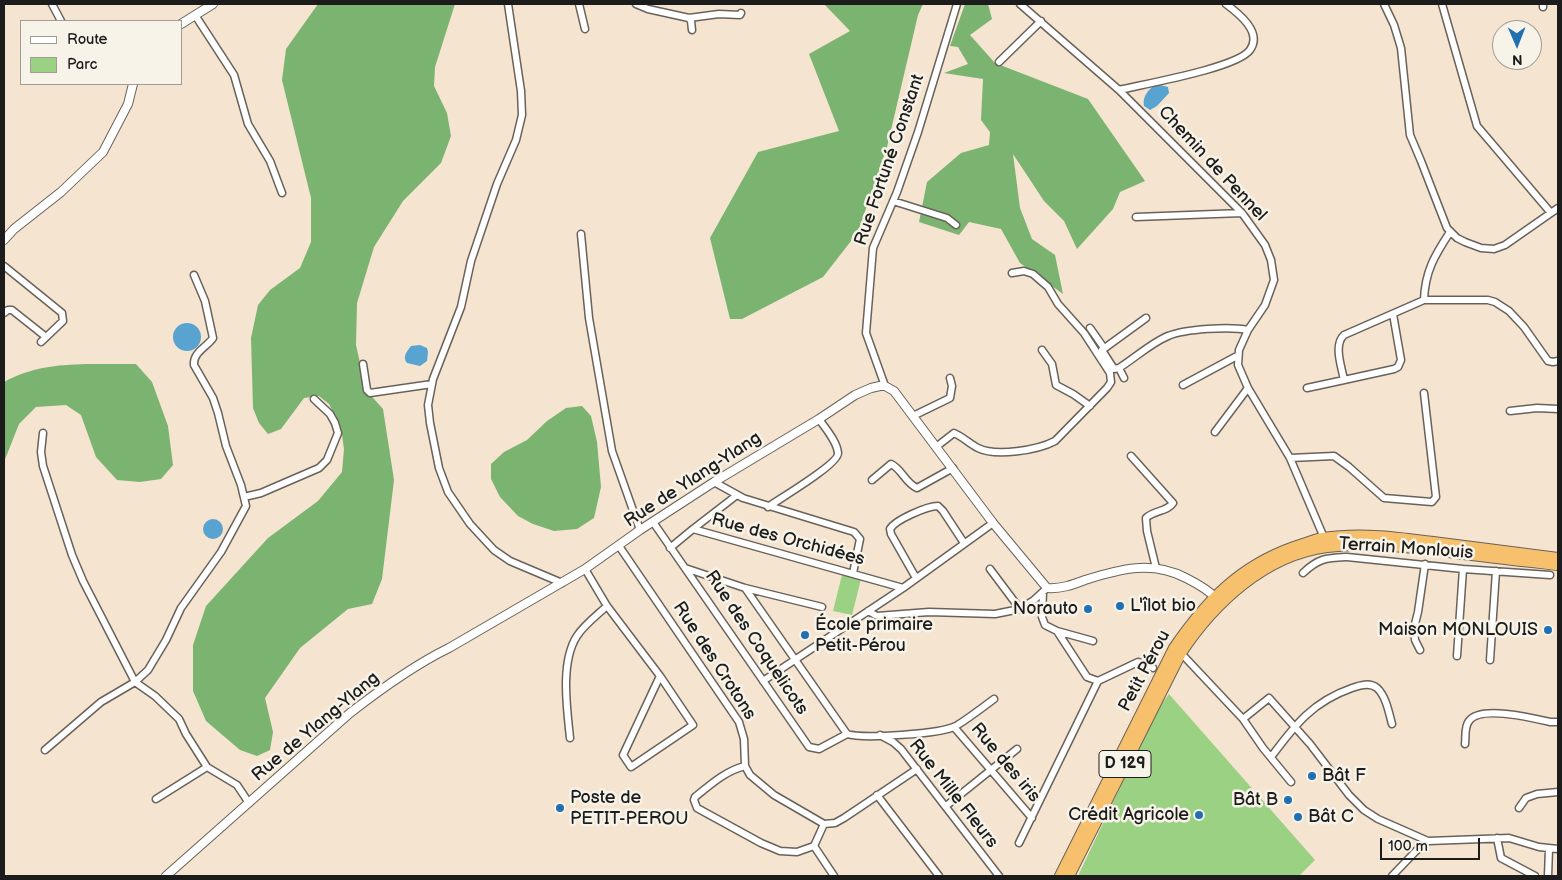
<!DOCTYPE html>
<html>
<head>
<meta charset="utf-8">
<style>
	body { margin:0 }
	#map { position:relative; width:1562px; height:880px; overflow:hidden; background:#f5e4cf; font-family:"Balsamiq Sans",sans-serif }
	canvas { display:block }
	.frame { position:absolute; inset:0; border:5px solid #1c1c1c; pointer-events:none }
	.legend { position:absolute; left:20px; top:20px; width:162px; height:65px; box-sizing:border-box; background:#f7f3e8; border:1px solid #9f9d96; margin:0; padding:6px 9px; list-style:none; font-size:15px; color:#1c1c1c }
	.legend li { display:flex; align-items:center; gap:10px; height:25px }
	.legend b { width:25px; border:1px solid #9f9d96 }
	.north { position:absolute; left:1492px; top:20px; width:50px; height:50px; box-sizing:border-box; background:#f7f3e8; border:1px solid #9f9d96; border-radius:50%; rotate:179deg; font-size:14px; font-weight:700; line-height:20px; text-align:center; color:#1c1c1c }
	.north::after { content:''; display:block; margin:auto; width:18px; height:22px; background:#1f6fb2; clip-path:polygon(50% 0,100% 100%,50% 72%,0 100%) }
	.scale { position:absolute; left:1380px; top:838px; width:100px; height:22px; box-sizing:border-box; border:2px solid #1c1c1c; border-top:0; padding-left:6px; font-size:15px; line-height:18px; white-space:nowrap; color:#1c1c1c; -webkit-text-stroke:4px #f7f3e8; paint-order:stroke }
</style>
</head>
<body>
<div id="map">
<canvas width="1562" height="880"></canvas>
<div class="frame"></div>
<ul class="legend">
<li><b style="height:6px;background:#fff"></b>Route</li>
<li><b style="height:14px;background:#9ad183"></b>Parc</li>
</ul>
<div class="north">N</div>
<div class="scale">100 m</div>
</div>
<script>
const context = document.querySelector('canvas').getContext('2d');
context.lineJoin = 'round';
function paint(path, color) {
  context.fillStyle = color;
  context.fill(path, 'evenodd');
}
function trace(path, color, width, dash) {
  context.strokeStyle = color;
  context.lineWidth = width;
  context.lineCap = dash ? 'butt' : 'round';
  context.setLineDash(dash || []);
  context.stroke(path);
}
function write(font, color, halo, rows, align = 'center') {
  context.font = font + ' "Balsamiq Sans",sans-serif';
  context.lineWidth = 5;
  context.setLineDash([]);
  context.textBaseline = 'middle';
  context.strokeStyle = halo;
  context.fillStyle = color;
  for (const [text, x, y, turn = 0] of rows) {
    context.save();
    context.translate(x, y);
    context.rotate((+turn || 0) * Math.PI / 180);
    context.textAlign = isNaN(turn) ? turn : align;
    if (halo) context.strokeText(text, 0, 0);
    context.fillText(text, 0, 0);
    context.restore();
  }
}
paint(new Path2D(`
	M842,575l19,4 -9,36 -19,-4z
	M1169,694l146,166 -16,16h-221l78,-164z`), '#9ad183');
paint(new Path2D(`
	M318,4h137l-20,63 -1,19 13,27 4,23 -10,27 -38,38 -29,46 -17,56 -1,42 10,45 17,19 11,71 -12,99 -10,25 -24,5 -48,39 -35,50 8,34 -3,18 -13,6 -17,-6 -34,-29 -13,-30v-46l13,-39 62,-68 50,-37 24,-29 2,-23 -3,-21 -12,-24 -10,-8 -15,2 -23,31 -13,5 -9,-11 -6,-15 -2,-70 7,-33 12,-15 30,-22 11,-26v-44l-29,-118 4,-31z
	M824,4h99l-5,11 -31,132 -29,85 -35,45 -81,42h-12l-20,-81 48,-86 81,-21 -30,-77 41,-23z
	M965,4h23l4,15 -22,16 25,28 93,36 57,82 -25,11 -7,17 -36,40 -13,-28 -20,-20 -31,-47 7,54 12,31 23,16 8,39 -43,-31 -19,-34 -32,-7 -10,13 -40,-13 8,-40 34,-29 28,-8 1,-13 -9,-12 2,-41 -39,-6 24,-9 -10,-17 -8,-1z
	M87,364h49l16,18 16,44 5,39 -12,14 -21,3 -23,-2 -21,-23 -15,-42 -15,-10 -30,2 -17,17 -15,38v-80c28,-15 51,-17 83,-18z
	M582,406l9,10 6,26 4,45 -7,31 -17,11 -23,2 -21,-7 -15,-8 -18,-19 -9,-18v-15l13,-12 23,-12 20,-19 19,-13z`), '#7bb371');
paint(new Path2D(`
	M1156,84l12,3 1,6 -12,13 -7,4 -6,-4c-2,-10 5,-17 12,-22z
	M173 337a14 14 0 1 1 28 0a14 14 0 1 1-28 0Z
	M420,345l7,3 1,4 -1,9 -7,5 -13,-3c-5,-6 0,-12 4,-17z
	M203 529a10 10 0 1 1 20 0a10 10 0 1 1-20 0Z`), '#59a3d1');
const minor = new Path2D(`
	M52,4l9,17
	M508,4l13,87 1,24 -6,25 -19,44 -26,77 -10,46 -28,72 -5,26 2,18 9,45 9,24 22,32 24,26 16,11 52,22
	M579,4l6,25
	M636,4l12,5 41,9 30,-4 21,1 1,-2
	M1020,4l99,86 123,123 23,32 6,15 3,20 -9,25 -17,25 -9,20 -1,15 10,23 42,70 35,82
	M1384,4l10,21 7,23 9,87 11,26 26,67 10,10 8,4 16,6 13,1 11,-4 53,-37
	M1442,4l35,122 74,87
	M1543,7v-3
	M195,15l39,60 14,49 22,37 12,32
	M689,18l2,3 1,9
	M999,62l42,-41
	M1119,90c25,-6 118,-22 131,-40 13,-18 -12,-37 -24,-46
	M893,201l54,17 9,7
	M1136,217l106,-4
	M581,234l8,84 23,133 28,79
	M4,266l58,47 1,8 -22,21
	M1424,300c1,-29 11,-45 26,-68
	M4,313l4,-3h4l34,27
	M1393,314l8,46 -3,7 -4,2 -50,11c-2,-12 -11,-35 0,-45l80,-35h64l7,2 14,9 15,16 24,34 5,1 5,-1
	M1146,318l-44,32 12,19 5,-1c16,-10 32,-25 49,-32 17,-7 62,-10 80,-6
	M1090,328l14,20
	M1042,350l10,14 4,21 17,9 17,12
	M363,364l4,26 3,3 62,-9
	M1119,368l5,10
	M1183,385l54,-29
	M885,386l-19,-53 7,-85 24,-56 21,-60 39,-128
	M1307,388l37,-8
	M1510,411l27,-3 21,1
	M913,416l37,-18 2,-12 -2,-8
	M1215,432l33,-44
	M43,433l-2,19 2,14 29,89 11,26 52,101 20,14 24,23 7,15 21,33 30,18 12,18
	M936,447l18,-14c9,4 16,11 24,15 18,9 60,2 77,-7l52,-53 4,-6 -1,-9 -26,-40 -26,-29 -10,-17 -15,-13 -9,-3 -12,2
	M1131,456l42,47c-6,9 -19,7 -27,15l1,13 9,37
	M1290,458l44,-2 15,11 35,31 48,4 4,-5 -12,-104
	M872,480l19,-16c11,5 14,19 26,24l36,-20
	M714,482l29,16 111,34 6,7 -7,34
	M244,497l17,-4 58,-25 8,-8 11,-27 -3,-10 -5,-9 -16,-15
	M768,507c11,-8 71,-43 70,-54 -1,-12 -13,-25 -19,-34
	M653,522l156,225 10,2 28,-15
	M693,529l44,-34
	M619,546l120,176 5,17 1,27 5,9 24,20 50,29
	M670,548l23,-19 210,59
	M685,568l60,20 77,19
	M585,569l22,37 53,70 33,49 -62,42 -8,-12 37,-79
	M990,569l30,40
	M1303,573c16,-15 23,-15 44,-16l116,12 87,6
	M916,578l-25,-44 -1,-5c5,-9 37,-23 48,-23l5,5 21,32
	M745,588l102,146
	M1043,592l-1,25 3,8 12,6 36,10
	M868,611l9,5 52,-4 66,2 25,-5 14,-9 13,-12
	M1057,631l30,46 11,4
	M1420,650l-5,-10 -1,-12 4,-16 7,-48
	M1179,651l64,68 20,29 28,34
	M1457,656l6,-87
	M1490,660l6,-89
	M763,681l140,-93 90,-65
	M1243,719l26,-21 41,46 39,51 15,15 14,9 50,22
	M954,727l78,91
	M847,734c16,5 94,0 109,-8 13,-8 26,-18 38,-27
	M880,735l13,7 8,7 98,127
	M570,738c-3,-29 -10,-76 7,-102 7,-11 19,-20 30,-30
	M1465,744c1,-7 -1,-17 4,-23 11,-16 64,-3 81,1h8
	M45,750l56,-48 34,-20 13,-12 18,-30 15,-32 40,-56 25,-46 -5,-21 -15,-39 -8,-33 -5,-15 -19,-33c-1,-13 13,-18 19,-27l-8,-37 -11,-26
	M1271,757c24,-32 41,-55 81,-69 8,-3 18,-6 25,0 9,8 12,25 15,36
	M745,766c-20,5 -35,19 -50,31l-1,3 3,8 64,35 19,8 17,1 17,-6 10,-22
	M877,795l62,81
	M156,799l51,-32
	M946,806l71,-57
	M1519,808l7,-10 11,-4 21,-2
	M824,824l11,-1 9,-5 73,-49
	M1497,838l4,20 34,18
	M1019,843l79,-162 40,-19 15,6
	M814,846l20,30
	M1392,876l24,-25 12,-10 81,-3 30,9 19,2
	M1548,876l1,-27`);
const tertiary = new Path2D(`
	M181,24l32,-20
	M4,240l10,-11 47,-37 42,-40 25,-48 5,-20
	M166,876l184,-163c31,-24 64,-48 99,-65l136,-79 55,-39 74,-48 105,-63 36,-24 16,-7 9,-2h5l9,5 99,132 54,65c14,1 25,-3 38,-8 35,-11 67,-20 101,-2 12,6 23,12 32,22`);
const trunk = new Path2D(`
	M1060,876l114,-228c32,-47 66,-82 120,-101 10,-3 19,-7 29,-9 39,-6 80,0 118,5 39,5 78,10 117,15
	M1069,876l112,-223c33,-50 84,-98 146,-106 40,-5 82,0 122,5 36,5 73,9 109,13`);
trace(minor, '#68625b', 9);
trace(tertiary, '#68625b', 10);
trace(trunk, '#68625b', 12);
trace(minor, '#fff', 6);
trace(tertiary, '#fff', 8);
trace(trunk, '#f7c06c', 10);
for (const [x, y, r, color] of [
	[1120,606,5,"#1f6fb2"],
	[1088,609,5,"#1f6fb2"],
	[1548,630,5,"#1f6fb2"],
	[805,635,5,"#1f6fb2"],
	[1312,776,5,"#1f6fb2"],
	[1288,800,5,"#1f6fb2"],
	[560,808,5,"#1f6fb2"],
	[1199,815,5,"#1f6fb2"],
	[1298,817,5,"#1f6fb2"]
]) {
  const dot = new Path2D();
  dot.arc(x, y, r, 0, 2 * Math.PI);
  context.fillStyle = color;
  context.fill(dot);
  trace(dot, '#f7f3e8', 2);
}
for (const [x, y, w] of [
	[1125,764,52]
]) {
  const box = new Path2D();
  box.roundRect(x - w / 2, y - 13.5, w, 27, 4);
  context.fillStyle = '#f7f3e8';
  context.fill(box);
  trace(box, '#1c1c1c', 1);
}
write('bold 16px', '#1c1c1c', null, [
	["D 129",1125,764]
]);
write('18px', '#1c1c1c', '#f7f3e8', [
	["Rue Fortuné Constant",890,160,-71],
	["Chemin de Pennel",1212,164,47],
	["Rue de Ylang-Ylang",693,480,-33],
	["Rue des Orchidées",788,540,15],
	["Terrain Monlouis",1406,549,4],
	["Rue des Coquelicots",756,643,56],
	["Rue des Crotons",714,661,57],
	["Petit Pérou",1145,671,-62],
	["Rue de Ylang-Ylang",316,727,-40],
	["Rue des iris",1005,763,50],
	["Rue Mille Fleurs",953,794,52]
]);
write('18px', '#1c1c1c', '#f7f3e8', [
	["L'îlot bio",1130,606],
	["Norauto",1078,609,"right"],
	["École primaire",815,625],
	["Petit-Pérou",815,646],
	["Maison MONLOUIS",1538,630,"right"],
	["Bât F",1322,776],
	["Poste de",570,798],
	["PETIT-PEROU",570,819],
	["Bât B",1278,800,"right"],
	["Crédit Agricole",1189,815,"right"],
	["Bât C",1308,817]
], 'left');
</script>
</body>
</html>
